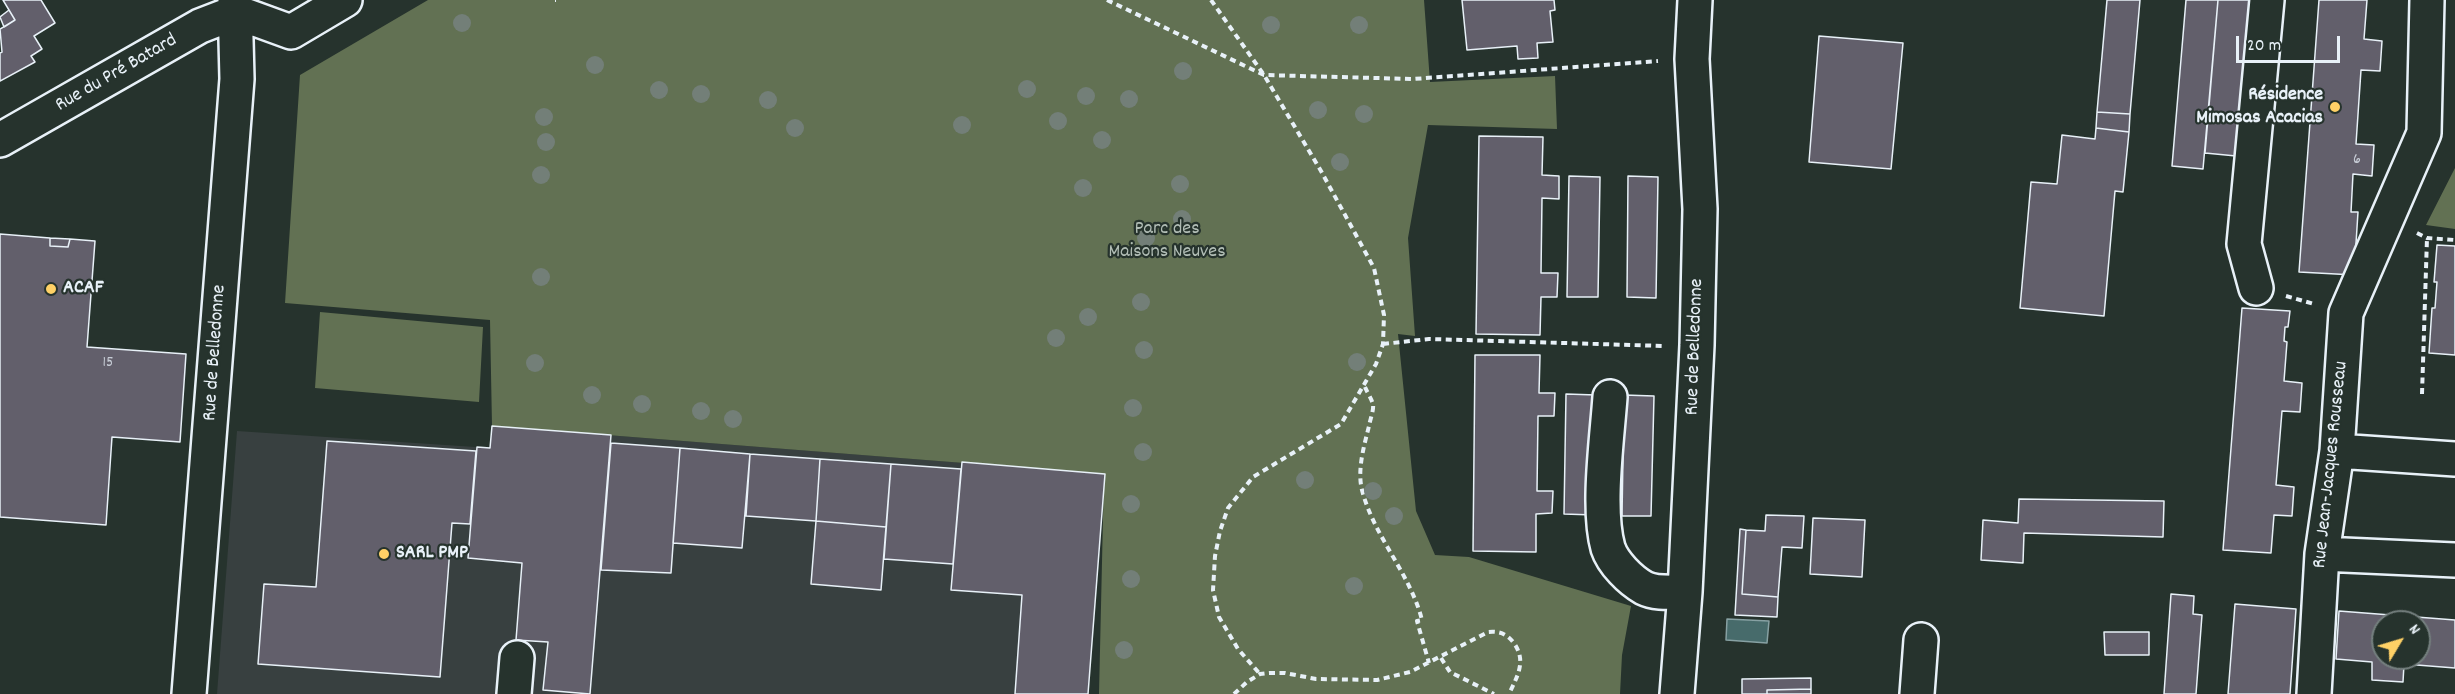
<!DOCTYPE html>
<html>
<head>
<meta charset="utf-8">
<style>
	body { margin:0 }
	#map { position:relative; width:2455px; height:694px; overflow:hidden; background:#26332d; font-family:Dekko,sans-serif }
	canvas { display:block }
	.north { position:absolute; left:2371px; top:610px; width:60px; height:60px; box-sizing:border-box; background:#26332d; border:2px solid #747f7e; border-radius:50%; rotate:52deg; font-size:16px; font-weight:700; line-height:24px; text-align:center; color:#e8f1f8 }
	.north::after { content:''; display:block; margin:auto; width:21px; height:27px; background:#ffd166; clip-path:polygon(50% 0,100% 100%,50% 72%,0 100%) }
	.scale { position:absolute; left:2236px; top:36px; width:104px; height:27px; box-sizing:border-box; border:3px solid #e8f1f8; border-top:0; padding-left:8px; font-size:18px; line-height:21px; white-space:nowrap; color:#e8f1f8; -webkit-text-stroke:4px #26332d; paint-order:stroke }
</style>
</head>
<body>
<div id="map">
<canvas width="2455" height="694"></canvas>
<div class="north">N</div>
<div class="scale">20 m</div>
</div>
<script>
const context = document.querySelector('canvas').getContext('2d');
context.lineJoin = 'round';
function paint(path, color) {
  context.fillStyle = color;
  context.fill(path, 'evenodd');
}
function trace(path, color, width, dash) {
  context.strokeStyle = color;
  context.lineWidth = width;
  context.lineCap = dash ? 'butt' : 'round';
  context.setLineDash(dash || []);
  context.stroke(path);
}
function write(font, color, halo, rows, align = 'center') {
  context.font = font + ' Dekko,sans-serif';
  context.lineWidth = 4.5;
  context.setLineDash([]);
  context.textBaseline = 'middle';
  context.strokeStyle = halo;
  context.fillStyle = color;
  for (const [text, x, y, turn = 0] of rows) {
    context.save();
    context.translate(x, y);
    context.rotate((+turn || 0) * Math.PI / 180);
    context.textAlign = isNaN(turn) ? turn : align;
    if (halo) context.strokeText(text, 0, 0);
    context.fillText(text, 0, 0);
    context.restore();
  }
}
paint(new Path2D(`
	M492,426l613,48 -17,220h-871l20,-263 253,17z`), '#384040');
paint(new Path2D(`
	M428,0h996l6,82 125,-6 2,53 -129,-4 -20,113 7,98 -17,-2 18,177 19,44 34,2 162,49 -9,49 -2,39h-521l5,-220 -612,-48 -2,-106 -205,-17 15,-228z
	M2455,168v61l-29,-4z
	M320,312l163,15 -4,75 -164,-14z`), '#627153');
const water = new Path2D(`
	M1727,619l42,2 -2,22 -41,-3z`);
paint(water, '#476b6b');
trace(water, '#87a1a3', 1.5);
const building = new Path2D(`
	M3,0h38l14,23 -21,13 8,13 -11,7 4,6 -35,19v-28l2,-1 -2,-23 15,-9z
	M1462,0h92l1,10 -5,1 3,31 -16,1 1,15 -20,1 -1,-13 -50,4z
	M2107,0h33l-10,114 -33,-2z
	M2186,0h32l-15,169 -31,-3z
	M2218,0h32l-14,156 -31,-3z
	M2319,0h48l-3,39 18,2 -2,30 -19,-1 -5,74 18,1 -2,31 -19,-2 -2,38h7l-4,63 -55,-3z
	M9,10l6,10 -11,7 -4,-10z
	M1819,36l84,7 -12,126 -82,-7z
	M2097,112l33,2 -1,18 -33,-4z
	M2096,128l33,4 -6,60 -8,-1 -11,125 -84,-8 11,-126 26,2 5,-49 33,4z
	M1479,136l64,1 -1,38 17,1v23l-17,-1 -1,75h17l-1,24h-16l-1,38 -64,-1z
	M1569,176l31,1 -2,120h-31z
	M1628,176l30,1 -2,121 -29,-1z
	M0,234l50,4v8l18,1 2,-8 25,2 -8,106 99,7 -6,88 -68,-5 -6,88 -106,-8z
	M50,238l20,1 -2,8 -18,-1z
	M2437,245l18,1v109l-26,-2 3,-45h3l2,-26h-3z
	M2242,308l48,3 -2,16h-3l-1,14 3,1 -3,39 18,2 -2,29 -18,-1 -6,74 18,2 -2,29 -18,-1 -3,38 -48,-3z
	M1475,355h65l-1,38h16l-1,23h-16l-1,75h16l-1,22 -16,1v38l-63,-1z
	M1566,394l30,1 -2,120 -30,-1z
	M1624,395l30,1 -3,120h-29z
	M492,426l119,9 -21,259 -47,-4 5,-48 -32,-2 6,-77 -54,-5 9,-111 13,1z
	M327,441l149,10 -6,73 -18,-1 -12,154 -182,-13 6,-80 52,3z
	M611,443l69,5 -9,125 -70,-3z
	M680,448l70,6 -8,94 -69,-5z
	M750,454l70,5 -4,62 -70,-5z
	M820,459l71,5 -5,63 -70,-6z
	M962,462l143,12 -17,220h-73l7,-99 -71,-5z
	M891,464l70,5 -8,95 -69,-5z
	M2019,499l145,2 -1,36 -139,-4 -1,30 -42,-3 2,-40 35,3z
	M1766,515l38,1 -2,32 -20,-1 -4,50 -36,-3 4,-64 19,1z
	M1813,518l52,2 -3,57 -52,-3z
	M816,521l70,6 -5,63 -70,-6z
	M1740,529l6,1 -4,64 36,3 -1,20 -42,-2z
	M2171,594l23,2 -1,18 9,1 -6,79h-32z
	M2235,604l61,5 -6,85h-62z
	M2339,611l116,9v48l-51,-4 -1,18 -31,-2v-18l-36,-3zM2383,622h36v36h-36z
	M2104,632h45v23h-44z
	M1811,678v11l-44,1v4h-25v-15z
	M1811,689v5h-44v-4z`);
paint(building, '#625f6b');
trace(building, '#e8f1f8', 1.5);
const minor = new Path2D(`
	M236,12l55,20 54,-32
	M0,140l200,-114 36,-14
	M2256,288l-12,-44 23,-244
	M1610,397c-3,42 -13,112 -2,151 5,15 22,32 36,40 12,6 28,4 41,4
	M2337,451l118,8
	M2322,554l133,6
	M189,694l48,-615 -2,-79
	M514,694l3,-36
	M1677,694l8,-102 12,-247 3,-136 -8,-150 3,-59
	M1917,694l4,-54
	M2314,694l8,-140 15,-103 9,-138 78,-180 3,-133`);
trace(minor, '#e8f1f8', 38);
trace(new Path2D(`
	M555,0h1
	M1107,0l157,75 149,4 245,-18
	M1211,0l53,75 57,96 53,97 10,47 -1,29 -7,20 -35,60 -88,53 -25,31 -8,23 -5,25 -2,34 6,27 19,32 22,25
	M2417,233l10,5 28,2
	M2286,296l28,8
	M1383,344l46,-5 235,7
	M1365,387c2,5 6,11 8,17 1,6 -3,16 -4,22 -5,20 -12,44 -7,64 12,47 48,83 60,130l-5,1 12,42
	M2422,394l5,-156
	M1441,658l9,14 44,22
	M1234,694l13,-12 13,-8 9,-1h16l31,6 61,1 33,-8 78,-40c10,-1 18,1 25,10 14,18 5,33 -4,52`), '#e8f1f8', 4, [6, 4.5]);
trace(minor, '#26332d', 33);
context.fillStyle = '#737f78';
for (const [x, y] of [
	[462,23],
	[1271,25],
	[1359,25],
	[595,65],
	[1183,71],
	[1027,89],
	[659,90],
	[701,94],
	[1086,96],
	[1129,99],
	[768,100],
	[1318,110],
	[1364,114],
	[544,117],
	[1058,121],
	[962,125],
	[795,128],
	[1102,140],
	[546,142],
	[1340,162],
	[541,175],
	[1180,184],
	[1083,188],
	[1182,219],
	[1146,238],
	[541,277],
	[1141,302],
	[1088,317],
	[1056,338],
	[1144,350],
	[1357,362],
	[535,363],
	[592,395],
	[642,404],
	[1133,408],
	[701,411],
	[733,419],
	[1143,452],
	[1305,480],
	[1373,491],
	[1131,504],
	[1394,516],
	[1131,579],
	[1354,586],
	[1124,650]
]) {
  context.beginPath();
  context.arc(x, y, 9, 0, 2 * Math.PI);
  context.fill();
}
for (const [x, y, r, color] of [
	[2335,107,6,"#ffd166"],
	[51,289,6,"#ffd166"],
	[384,554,6,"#ffd166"]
]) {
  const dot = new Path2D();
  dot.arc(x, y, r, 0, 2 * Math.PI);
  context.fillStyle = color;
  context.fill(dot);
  trace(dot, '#26332d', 2);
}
write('16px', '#c6ccd5', null, [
	["6",2357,161],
	["15",108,364]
]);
write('20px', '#e8f1f8', '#26332d', [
	["Rue du Pré Batard",117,74,-30],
	["Rue de Belledonne",1696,347,-88],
	["Rue de Belledonne",216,353,-86],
	["Rue Jean-Jacques Rousseau",2332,465,-84]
]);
write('bold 20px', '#e8f1f8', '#26332d', [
	["Résidence",2323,96,"right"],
	["Mimosas Acacias",2323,119,"right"],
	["ACAF",63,289],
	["SARL PMP",396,554]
], 'left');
write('20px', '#b2beb6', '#26332d', [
	["Parc des",1167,230],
	["Maisons Neuves",1167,253]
]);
</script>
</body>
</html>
